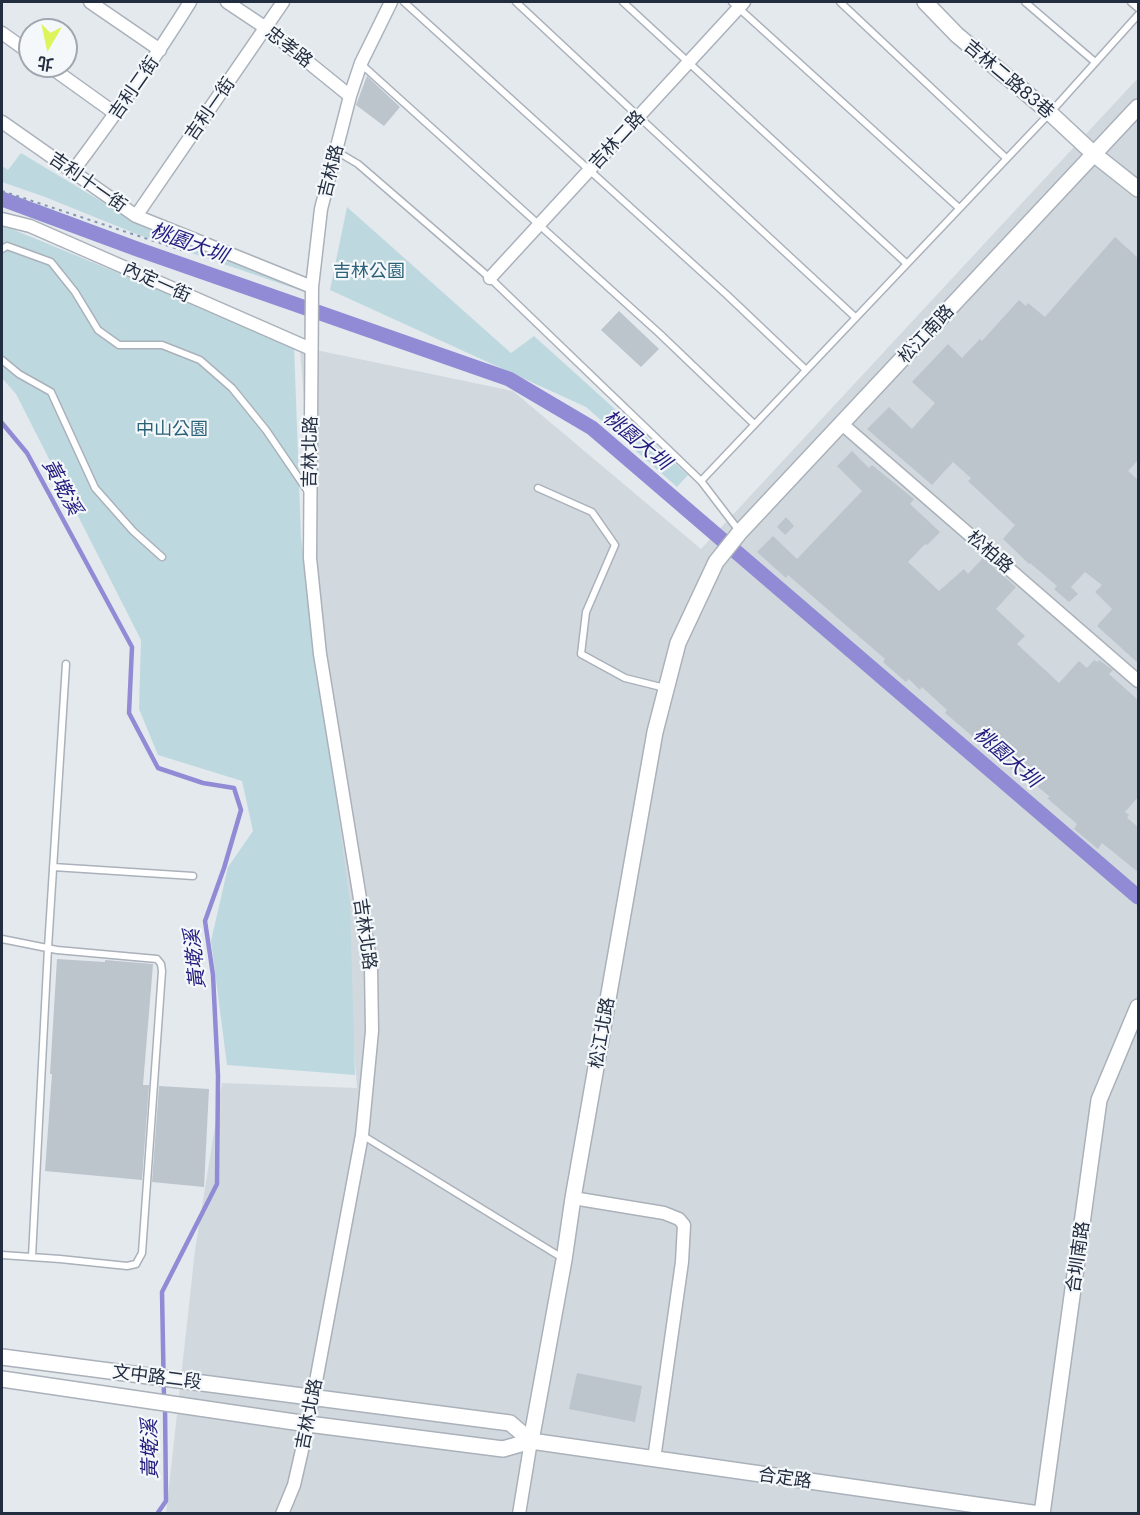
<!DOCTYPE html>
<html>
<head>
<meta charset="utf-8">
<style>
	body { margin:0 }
	#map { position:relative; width:1140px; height:1515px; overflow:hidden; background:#e4e9ee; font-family:Lato,"Noto Sans TC",sans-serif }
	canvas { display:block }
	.frame { position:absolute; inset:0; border:3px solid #232d40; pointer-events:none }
	.north { position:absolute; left:18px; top:18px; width:60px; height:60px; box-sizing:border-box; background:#f5f8fa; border:2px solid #a1a7b0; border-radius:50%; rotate:189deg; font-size:16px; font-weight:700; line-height:24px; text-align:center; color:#232d40 }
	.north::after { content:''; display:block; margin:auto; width:21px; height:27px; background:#ddf55b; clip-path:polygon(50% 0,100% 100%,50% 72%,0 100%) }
</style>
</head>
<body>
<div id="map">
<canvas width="1140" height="1515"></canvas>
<div class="frame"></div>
<div class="north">北</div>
</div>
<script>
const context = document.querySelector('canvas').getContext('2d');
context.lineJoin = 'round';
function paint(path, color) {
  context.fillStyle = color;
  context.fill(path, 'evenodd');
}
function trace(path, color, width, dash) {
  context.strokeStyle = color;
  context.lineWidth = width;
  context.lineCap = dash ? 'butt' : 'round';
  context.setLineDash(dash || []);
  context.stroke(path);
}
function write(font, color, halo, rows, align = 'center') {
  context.font = font + ' Lato,"Noto Sans TC",sans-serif';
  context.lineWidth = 4.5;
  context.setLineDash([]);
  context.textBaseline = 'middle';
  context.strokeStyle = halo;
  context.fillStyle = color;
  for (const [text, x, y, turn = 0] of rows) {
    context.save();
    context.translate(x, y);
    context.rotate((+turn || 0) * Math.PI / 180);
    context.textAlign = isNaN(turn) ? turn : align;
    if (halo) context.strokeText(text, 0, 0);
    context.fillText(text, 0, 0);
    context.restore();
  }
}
paint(new Path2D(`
	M1138,78v1435l-972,1 29,-264 27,-167 135,5 -58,-752 12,13 202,42 188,158z`), '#d2d9de');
paint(new Path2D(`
	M21,153l120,72 165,56 -1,11 -166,-57 -94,-38 -43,-15v-16l6,4z
	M347,207l164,146 23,-17 154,139 -11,12 -91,-80 -256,-117z
	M2,225l292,120 7,193 49,365 5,172 -128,-10 -16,-124 17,-74 25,-36 -11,-50 -84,-26 -19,-46 2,-69 -125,-246 -14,-16z`), '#bdd9df');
trace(new Path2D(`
	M2,423l25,30 105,194 -3,66 29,55 45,15 31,5 7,22 -17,58 -19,53 8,54 5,101 -1,108 -55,108 2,107
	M157,1514l9,-13 -1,-94`), '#908bd4', 4.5);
trace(new Path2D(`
	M2,199l135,50 372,130 83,49 546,469`), '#908bd4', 15);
paint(new Path2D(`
	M367,76l33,31 -16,19 -28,-21z
	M1115,237l23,21v202l-10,11 10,9v183l-41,-37 15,-17 -17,-17 7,-7 -17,-13 -14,15 7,7 -9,8 -15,-13 3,-3 -27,-23 -1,1 -26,-25 12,-14 -47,-44 3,-3 -18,-16 -21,23 -65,-56 22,-22 23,22 23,-26 -23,-21 36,-38 14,14 18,-19 2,2 37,-41 7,6 2,-3 17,14z
	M619,311l40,38 -18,18 -40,-37z
	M852,451l17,17 3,-3 42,34 -4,5 30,28 -13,13 -2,-1 -17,18 31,29 25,-22 4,5 15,-16 33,29 -20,22 29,27 -8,8 42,39 20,-22 8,7 7,-8 4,2 1,-2 14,10 -4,4 29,26v97l-13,15 4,3 -2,3 11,9v45l-36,-29 -4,6 -24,-20 3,-5 -30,-26 3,-1 -32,-27 -2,3 -71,-60 2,-3 -25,-23 -2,3 -11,-11 -3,3 -23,-20 2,-3 -97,-84 -2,3 -29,-26 16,-16 24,23 65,-68 -25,-25z
	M786,517l8,9 -9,9 -8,-8z
	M57,959l48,3v-2l48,4 -10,121h6l-7,95 -97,-9 7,-97h-2z
	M159,1086l50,3 -5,98 -52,-5z
	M577,1373l65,13 -7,36 -66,-13z`), '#bcc4cc');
const service = new Path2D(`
	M404,2l323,293 79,75
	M516,2l122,114 217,201
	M623,2l283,261
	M732,2l227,206
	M840,2l166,156
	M1025,2l70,60
	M1131,2l7,6
	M361,64l299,270 94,90
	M336,151l22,13 132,114 211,203
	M2,249l5,-3 44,16 24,30 23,38 21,15h43l38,15 32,28 34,42 43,63
	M2,360l17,14 32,18 44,96 38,43 29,26
	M538,488l54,24 23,33 -29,67 -5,42 44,24 40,10
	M740,532l-39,-51 349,-368 88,-98
	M53,867l140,9
	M2,939l55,11 100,9 4,5 1,7 -20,282 -6,11 -9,2 -67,-7 -58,-4
	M362,1135l202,124
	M32,1257l16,-309 18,-284`);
const minor = new Path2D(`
	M90,2l70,48
	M227,2l39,26 84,68
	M2,33l28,20
	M49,66l67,48
	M2,122l134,94 176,71
	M73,171c41,-55 81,-111 117,-169
	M136,216l147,-214
	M2,219l28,7 281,123
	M490,278l254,-276
	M842,424l296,257
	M573,1198l91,15 15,6 5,6 -2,37 -28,197
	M282,1514l12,-29 14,-61 54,-289 10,-104 -1,-65 -51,-312 -10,-96 2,-271 9,-78 29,-113 11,-33 30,-61
	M519,1514l12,-73`);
const tertiary = new Path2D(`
	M925,2l32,33 93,78 45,42 43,34
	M2,1357l508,66 21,18
	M2,1379l306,45 195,25 28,-8 508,73
	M531,1441l33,-181 9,-62 82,-466 23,-89 38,-81 24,-30 398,-425
	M1042,1514l57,-414 39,-93`);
trace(service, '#aab1ba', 9);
trace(minor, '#aab1ba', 15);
trace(tertiary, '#aab1ba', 18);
trace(new Path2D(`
	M2,191l185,61`), '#8497b2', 2, [3, 4.5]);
trace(service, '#fff', 6);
trace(minor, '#fff', 12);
trace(tertiary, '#fff', 15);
write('18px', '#232d40', '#f5f8fa', [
	["忠孝路",289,47,38],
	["吉林二路83巷",1009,79,40],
	["吉利二街",134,88,-55],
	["吉利一街",210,109,-55],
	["吉林二路",617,140,-47],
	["吉林路",331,171,-76],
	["吉利十一街",88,182,35],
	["內定一街",157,282,24],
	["松江南路",926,334,-47],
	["吉林北路",310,452,-89],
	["松柏路",990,552,41],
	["吉林北路",365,934,82],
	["松江北路",602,1033,-80],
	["合圳南路",1078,1257,-82],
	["文中路二段",157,1377,7],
	["吉林北路",309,1414,-79],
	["合定路",785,1478,8]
]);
write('18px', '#2c6278', '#f5f8fa', [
	["吉林公園",369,271],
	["中山公園",172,429]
]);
write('italic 20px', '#221b7e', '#f5f8fa', [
	["桃園大圳",189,243,20],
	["桃園大圳",637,440,40],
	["黃墘溪",62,487,62],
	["桃園大圳",1007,757,41],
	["黃墘溪",195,959,-96],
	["黃墘溪",150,1449,-91]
]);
</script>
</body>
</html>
